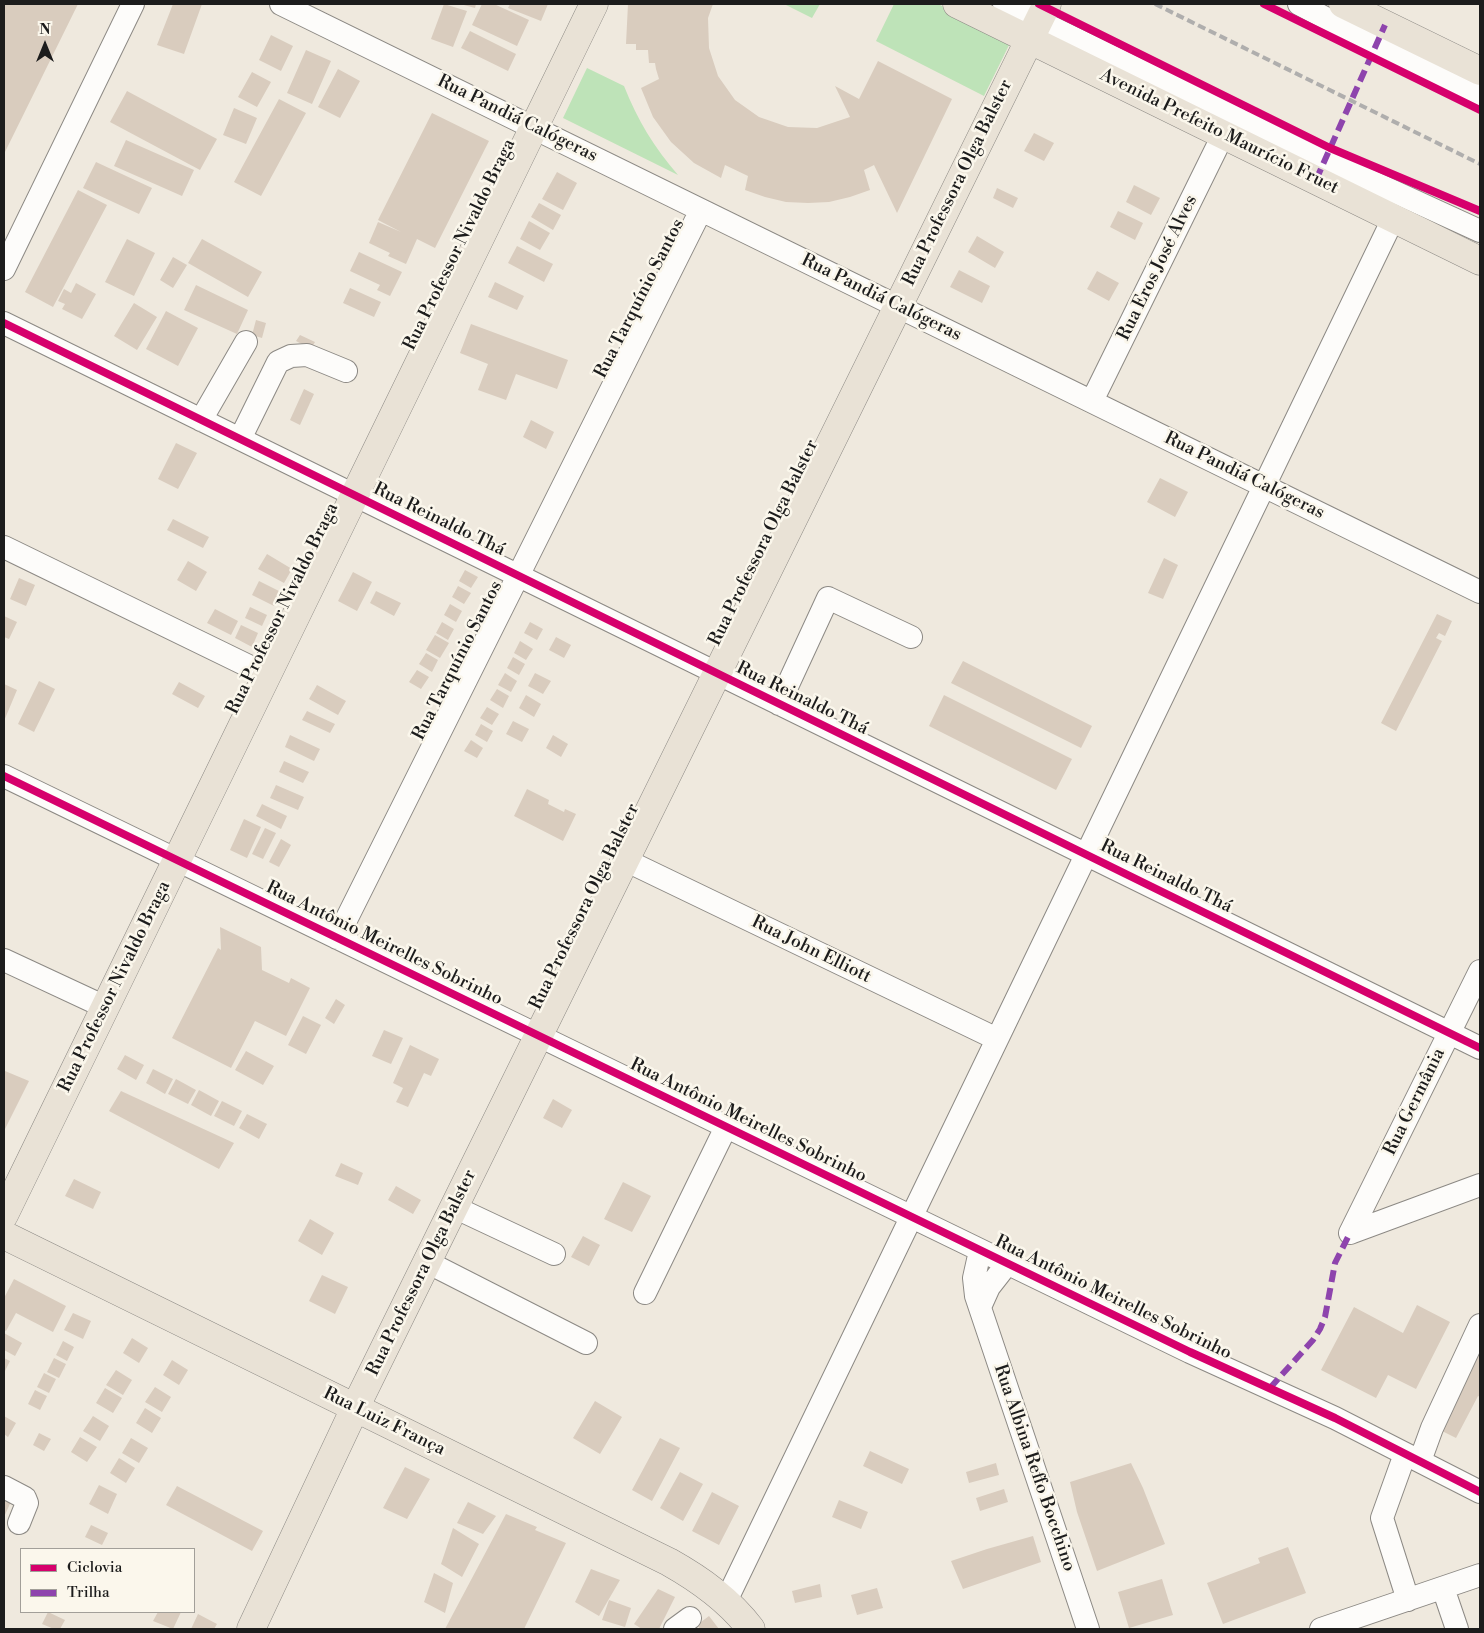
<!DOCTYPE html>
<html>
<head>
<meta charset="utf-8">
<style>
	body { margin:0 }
	#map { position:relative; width:1484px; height:1633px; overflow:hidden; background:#efe9de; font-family:"Libre Bodoni",serif }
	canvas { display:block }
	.frame { position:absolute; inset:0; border:5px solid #1c1c1c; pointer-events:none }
	.legend { position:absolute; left:20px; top:1548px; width:175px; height:65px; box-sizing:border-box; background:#fbf7ec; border:1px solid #a29f99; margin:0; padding:6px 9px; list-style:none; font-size:15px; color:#1c1c1c }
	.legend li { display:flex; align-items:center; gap:10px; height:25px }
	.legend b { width:25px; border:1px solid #a29f99 }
	.north { position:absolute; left:20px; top:20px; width:50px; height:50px; -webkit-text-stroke:4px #fbf7ec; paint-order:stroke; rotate:0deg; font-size:14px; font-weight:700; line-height:20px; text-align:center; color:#1c1c1c }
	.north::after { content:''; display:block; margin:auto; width:18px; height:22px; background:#1c1c1c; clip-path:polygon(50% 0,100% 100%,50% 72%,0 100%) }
</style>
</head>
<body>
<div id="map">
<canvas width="1484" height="1633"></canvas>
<div class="frame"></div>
<ul class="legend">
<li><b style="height:6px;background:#d6006c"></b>Ciclovia</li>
<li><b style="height:6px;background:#8e44ad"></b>Trilha</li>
</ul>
<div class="north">N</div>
</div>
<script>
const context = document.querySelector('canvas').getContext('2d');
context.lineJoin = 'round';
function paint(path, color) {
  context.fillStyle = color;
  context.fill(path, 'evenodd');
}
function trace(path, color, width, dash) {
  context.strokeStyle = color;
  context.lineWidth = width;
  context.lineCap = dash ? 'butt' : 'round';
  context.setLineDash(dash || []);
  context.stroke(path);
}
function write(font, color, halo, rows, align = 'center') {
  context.font = font + ' "Libre Bodoni",serif';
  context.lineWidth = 5;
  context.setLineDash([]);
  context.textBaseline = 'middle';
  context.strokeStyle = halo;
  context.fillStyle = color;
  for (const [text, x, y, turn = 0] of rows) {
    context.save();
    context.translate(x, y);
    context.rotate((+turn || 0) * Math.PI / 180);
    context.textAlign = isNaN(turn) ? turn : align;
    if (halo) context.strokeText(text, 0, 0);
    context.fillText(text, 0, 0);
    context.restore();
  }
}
paint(new Path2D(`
	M784,4h36l-8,14z
	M894,4h44l73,37 -27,55 -108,-55z
	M587,68l37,18c14,35 30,61 54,89l-115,-57z`), '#bee3b8');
paint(new Path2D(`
	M4,4h74l-74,150z
	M173,4h29l-18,50 -27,-9z
	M444,4l23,7 -14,36 -22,-8z
	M460,4h16l-1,4z
	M482,4h12l35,16 -12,26 -45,-21z
	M510,4h38l-7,17 -33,-13z
	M628,4h85l-5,14 1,30 9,28 17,24 24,17 29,10 29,1 33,-11 -15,-31 24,13 19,-38 74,38 -55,114 -23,-48 -10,5 6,20 -20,7 -21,5 -21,1 -22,-1 -21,-5 -20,-7 3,-14 -23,-11 -4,13 -27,-15 -23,-21 -18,-25 -12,-29 18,-9 -3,-10 -1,-6h-6l-1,-13h-12v-6h-10z
	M470,31l46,23 -8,17 -47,-23z
	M271,35l22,11 -12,25 -22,-11z
	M306,50l25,11 -19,43 -25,-11z
	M338,69l22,12 -20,37 -22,-11z
	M252,72l19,10 -14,25 -19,-10z
	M127,91l90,48 -17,31 -90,-48z
	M279,99l27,14 -45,83 -27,-14z
	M234,108l23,10 -11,26 -23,-9z
	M432,113l57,28 -54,107 -18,-9 -11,25 -18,-8 2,-3 -21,-10 9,-21 23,10 -23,-12z
	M1034,133l20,10 -10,18 -20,-10z
	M126,140l68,30 -12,26 -68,-30z
	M96,162l56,26 -13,26 -56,-26z
	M557,172l20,11 -14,27 -21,-11z
	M1134,185l26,13 -9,17 -25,-13z
	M997,188l21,10 -5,10 -20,-10z
	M78,190l29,15 -54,102 -28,-15z
	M539,203l22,12 -8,15 -22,-13z
	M1118,211l25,12 -8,17 -25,-13z
	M529,221l21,12 -10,17 -20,-11z
	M977,236l27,16 -9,16 -27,-16z
	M127,239l28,14 -21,43 -29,-14z
	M202,239l60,33 -14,25 -60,-34z
	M517,246l36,18 -9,18 -36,-19z
	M359,252l43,20 -12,24 -13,-6 3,-5 -30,-14z
	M173,257l14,8 -14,23 -13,-8z
	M959,270l31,16 -8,17 -32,-16z
	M1097,271l22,12 -10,18 -22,-12z
	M495,282l29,14 -7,14 -29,-13z
	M76,283l20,11 -14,25 -20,-10 3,-5 -7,-3 6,-12 7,4z
	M196,285l52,25 -11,24 -53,-24z
	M350,288l31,14 -7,15 -31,-14z
	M134,303l23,14 -20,33 -23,-14z
	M166,311l32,17 -20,38 -32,-17z
	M256,320l10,3 -4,15 -10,-3z
	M471,324l97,36 -11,29 -41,-15 -10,26 -28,-10 10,-26 -28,-11z
	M300,335l15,7 -4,7 -15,-8z
	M304,389l10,5 -14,31 -10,-5z
	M531,420l23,12 -8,17 -23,-12z
	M176,443l21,10 -19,36 -20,-10z
	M1160,478l28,14 -13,25 -28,-15z
	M173,519l36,18 -6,11 -36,-18z
	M267,554l25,15 -8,14 -26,-14z
	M1164,558l14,7 -15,34 -15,-6z
	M188,561l19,11 -11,19 -19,-11z
	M465,570l13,7 -7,11 -12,-7z
	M353,572l19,10 -15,29 -19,-10z
	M19,578l16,7 -9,21 -16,-7z
	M259,581l22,11 -7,14 -22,-11z
	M458,586l13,7 -7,11 -12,-7z
	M376,591l25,12 -7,13 -24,-13z
	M450,604l12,7 -6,11 -12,-7z
	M250,607l17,8 -5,11 -17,-8z
	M215,609l23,12 -7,14 -24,-12z
	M1437,614l15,7 -7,15 -6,-3 -3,5 6,3 -46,90 -15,-8z
	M4,616l13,6 -8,17 -5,-2z
	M442,622l12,7 -6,11 -12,-7z
	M530,622l13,7 -6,11 -13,-7z
	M241,625l17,8 -6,14 -17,-9z
	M435,635l14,8 -9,15 -14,-8z
	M556,637l15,8 -7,13 -15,-8z
	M520,641l13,8 -7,11 -12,-7z
	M426,653l12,7 -6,12 -13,-8z
	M513,657l12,7 -6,11 -12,-7z
	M963,661l129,65 -11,22 -130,-65z
	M417,670l12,7 -8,12 -12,-7z
	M505,673l12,8 -6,11 -13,-7z
	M535,673l16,8 -8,13 -15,-8z
	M39,681l16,8 -21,43 -16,-8z
	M179,682l26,14 -7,12 -26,-14z
	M4,684l13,6 -13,31z
	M317,685l29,16 -8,14 -29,-16z
	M497,689l12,7 -6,12 -13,-8z
	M526,695l15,9 -7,13 -15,-9z
	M944,695l128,64 -16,31 -127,-64z
	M487,707l12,7 -7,11 -12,-7z
	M307,711l28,13 -5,9 -28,-13z
	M513,721l16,8 -7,13 -16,-8z
	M481,724l12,7 -6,11 -12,-7z
	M290,735l30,14 -6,12 -29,-14z
	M553,735l15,9 -7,13 -15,-9z
	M471,740l12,8 -6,10 -13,-7z
	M284,761l25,11 -6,11 -24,-11z
	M276,785l28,12 -6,13 -28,-12z
	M527,789l22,11 -1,4 16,8 1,-3 11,5 -13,27 -49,-25z
	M262,804l25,12 -6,13 -25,-13z
	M244,819l17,8 -14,31 -17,-8z
	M265,828l11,5 -13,26 -11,-5z
	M281,839l10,6 -12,22 -10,-5z
	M220,927l41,20 1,23 27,13 2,-5 19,10 -24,48 -31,-15 -24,47 -59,-30 46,-90 3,2z
	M336,999l9,6 -11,19 -9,-6z
	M303,1016l18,9 -15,29 -18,-9z
	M384,1030l19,8 -12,26 -19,-8z
	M410,1045l29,14 -8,17 -7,-3 -16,34 -12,-5 7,-14 -10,-5z
	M246,1051l28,15 -11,19 -28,-15z
	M125,1055l19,10 -8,15 -19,-11z
	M153,1069l20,10 -8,15 -19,-11z
	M5,1071l24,10 -25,50v-58z
	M176,1079l20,11 -8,14 -20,-10z
	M199,1090l20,11 -8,15 -20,-11z
	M121,1091l113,52 -15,26 -110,-58z
	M553,1099l19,11 -10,18 -19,-10z
	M222,1101l20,10 -8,15 -20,-10z
	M247,1114l20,10 -8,15 -20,-11z
	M341,1163l22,10 -5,12 -23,-9z
	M74,1179l27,13 -8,17 -28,-13z
	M623,1182l28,14 -19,36 -28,-13z
	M396,1186l25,14 -8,14 -25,-14z
	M310,1219l24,14 -12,22 -24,-14z
	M583,1236l17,9 -11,21 -18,-9z
	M322,1275l26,12 -13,27 -26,-13z
	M14,1279l52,27 -13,26 -37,-19 -10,18 -2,-1v-32z
	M1417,1305l33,17 -34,67 -28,-14 -12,23 -55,-28 33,-63 49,26z
	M73,1313l18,8 -8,18 -19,-9z
	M4,1333l18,10 -7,13 -11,-6z
	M132,1338l16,10 -9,15 -16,-10z
	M63,1341l11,6 -7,14 -11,-6z
	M1480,1352v45l-2,-1 -22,42 -16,-8z
	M4,1358l6,3 -6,12z
	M54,1358l12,6 -7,14 -12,-6z
	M172,1360l16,10 -9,15 -16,-10z
	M116,1370l16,10 -9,15 -17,-10z
	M44,1373l12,6 -7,14 -12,-6z
	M155,1387l16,10 -9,15 -17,-10z
	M105,1388l17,10 -9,15 -17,-10z
	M35,1390l12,6 -7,14 -12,-6z
	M595,1401l27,16 -22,37 -27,-16z
	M145,1408l16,10 -9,15 -16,-10z
	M4,1416l12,7 -8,14 -4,-3z
	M93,1416l16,10 -9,15 -17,-10z
	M39,1433l12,6 -7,12 -11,-6z
	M80,1437l17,10 -10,15 -16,-10z
	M131,1438l17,10 -9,15 -17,-10z
	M660,1438l20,10 -28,53 -20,-11z
	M870,1451l39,18 -7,15 -39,-18z
	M119,1458l16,10 -9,15 -16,-10z
	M996,1463l3,12 -30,8 -3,-11z
	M1131,1463l12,25 22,56 -68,27 -20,-59 -7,-30z
	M405,1467l25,12 -23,40 -24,-11z
	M680,1472l23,12 -20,37 -23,-13z
	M99,1485l18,9 -9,20 -19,-10z
	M177,1486l86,45 -11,20 -86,-46z
	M1004,1489l4,13 -28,9 -4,-13z
	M712,1492l27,14 -20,39 -27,-14z
	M4,1493l9,4 -9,20z
	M839,1500l29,12 -7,17 -29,-12z
	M468,1502l28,14 -13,18 -26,-11z
	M506,1514l31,13 -2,3 31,13 -42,86h-79z
	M91,1525l17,8 -6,12 -17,-8z
	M453,1528l26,16 -17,33 -21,-13z
	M1033,1536l8,26 -78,27 -12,-28 36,-12z
	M1288,1547l18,46 -83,31 -16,-41 53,-20 -2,-5z
	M591,1569l29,11 -21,36 -24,-14z
	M434,1573l19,10 -8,30 -21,-11z
	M1162,1579l11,36 -44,13 -11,-36z
	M820,1584l2,13 -27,6 -3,-12z
	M877,1588l6,20 -26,7 -6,-20z
	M658,1589l17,8 -16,32h-17l-8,-5z
	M609,1600l22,8 -6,19 -23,-7z
	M48,1612l17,8 -5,9h-6l-12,-5z
	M158,1612h23l-8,17 -20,-8z
	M198,1614l19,10 -3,5h-23z
	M709,1616l10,13h-19l-3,-4z`), '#d9ccbe');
const minor = new Path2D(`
	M281,4l1199,588
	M1004,4l321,156 155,71
	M1299,4l77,41 104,51
	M4,269l129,-265
	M4,323l1476,725
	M1092,401l131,-266
	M201,420l45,-78
	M240,439l38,-77 13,-6 16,-1 39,16
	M4,547l263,128
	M779,704l49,-106 83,39
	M4,776l1186,576 145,66 145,74
	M625,860l372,179
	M337,938l364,-728
	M4,960l101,47
	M454,1207l100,47
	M1350,1233l130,-262
	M1350,1233l130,-48
	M980,1251l-6,27 2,18 112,333
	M427,1262l159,81
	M645,1293l81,-166
	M980,1307l9,-20 18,-23
	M1405,1454l-23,64 26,82
	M1420,1461l12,-33 48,-103
	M4,1487l21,11 2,5 -8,20
	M1443,1588l14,41
	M726,1601l667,-1382
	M675,1629l15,-11
	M1321,1629l159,-54`);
const major = new Path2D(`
	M957,4l523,257
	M1343,4l137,67
	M4,1215l590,-1211
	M4,1235l665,327c32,18 60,38 82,67
	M251,1629l104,-221 692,-1404`);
trace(minor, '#8c8984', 24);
trace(major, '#8c8984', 29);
trace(minor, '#fdfcfa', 22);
trace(major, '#e9e2d6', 28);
trace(new Path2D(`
	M1155,4l325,160`), '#afaead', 4, [8, 4]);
trace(new Path2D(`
	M1316,180l69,-155
	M1270,1388l43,-48 7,-11 5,-12 10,-54 15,-30`), '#8e44ad', 6, [12, 6]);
trace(new Path2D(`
	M1039,4l291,144 150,63
	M1264,4l216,106
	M4,323l1476,725
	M4,776l1186,576 145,66 145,74`), '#d6006c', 8);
write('18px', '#1c1c1c', '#fbf7ec', [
	["Rua Pandiá Calógeras",517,119,26],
	["Avenida Prefeito Maurício Fruet",1219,132,26],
	["Rua Professora Olga Balster",958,183,-64],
	["Rua Professor Nivaldo Braga",460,245,-64],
	["Rua Eros José Alves",1158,268,-64],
	["Rua Pandiá Calógeras",881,298,26],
	["Rua Tarquínio Santos",640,299,-63],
	["Rua Pandiá Calógeras",1244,476,26],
	["Rua Reinaldo Thá",439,520,26],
	["Rua Professora Olga Balster",764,543,-64],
	["Rua Professor Nivaldo Braga",283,609,-64],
	["Rua Tarquínio Santos",458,661,-63],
	["Rua Reinaldo Thá",802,699,26],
	["Rua Reinaldo Thá",1166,877,26],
	["Rua Professora Olga Balster",585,907,-64],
	["Rua Antônio Meirelles Sobrinho",384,944,26],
	["Rua John Elliott",811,950,26],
	["Rua Professor Nivaldo Braga",115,987,-64],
	["Rua Germânia",1415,1102,-64],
	["Rua Antônio Meirelles Sobrinho",748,1121,26],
	["Rua Professora Olga Balster",422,1273,-64],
	["Rua Antônio Meirelles Sobrinho",1113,1298,26],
	["Rua Luiz França",384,1422,26],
	["Rua Albina Reffo Bocchino",1034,1468,71]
]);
</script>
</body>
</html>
